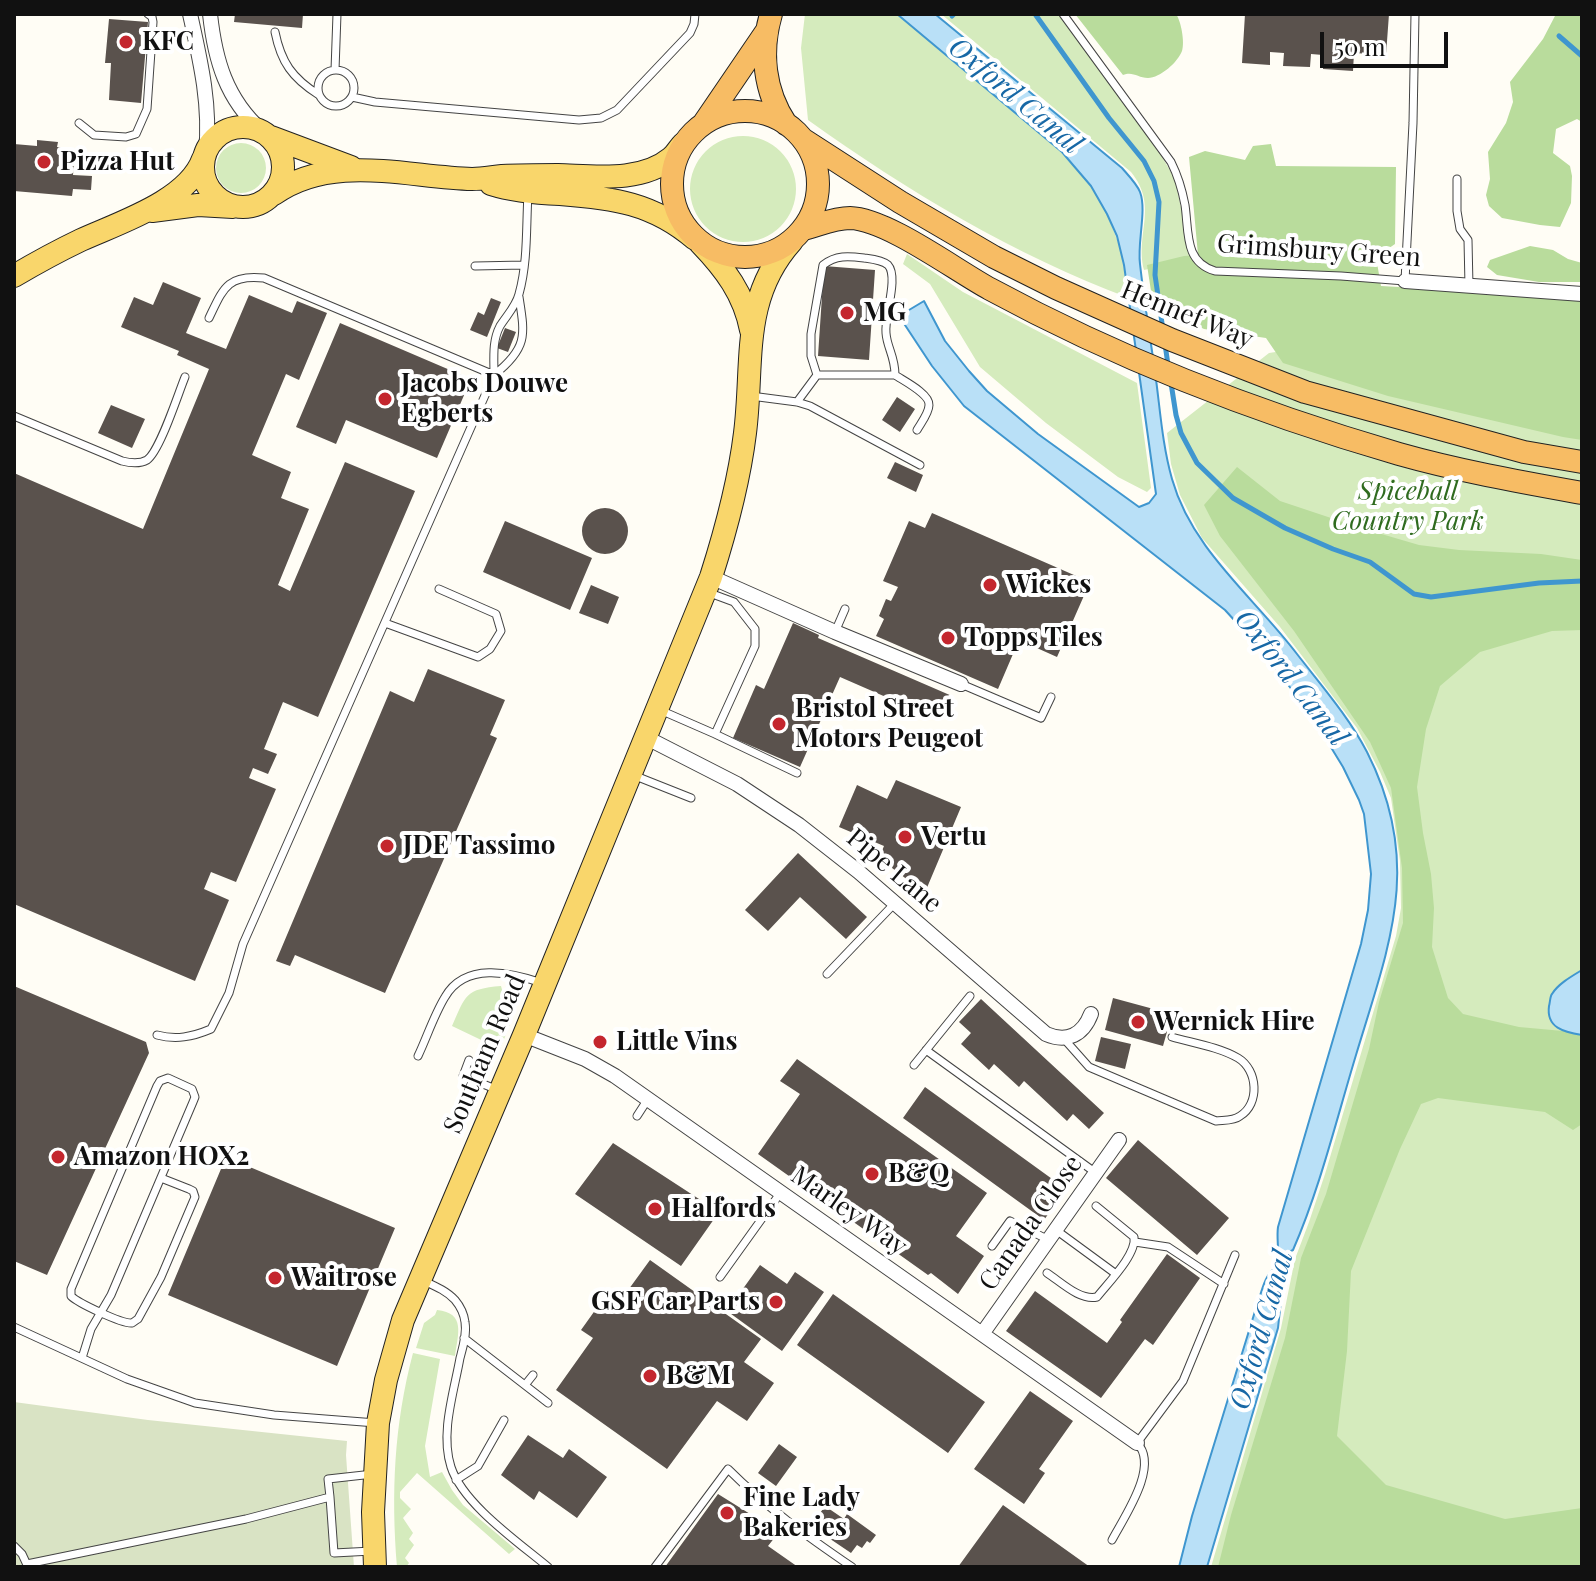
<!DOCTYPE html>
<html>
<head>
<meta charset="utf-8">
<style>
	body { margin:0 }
	#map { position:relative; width:1596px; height:1581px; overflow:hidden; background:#fffdf5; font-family:"Playfair Display",serif }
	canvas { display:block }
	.frame { position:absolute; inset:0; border:16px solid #111; pointer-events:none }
	.scale { position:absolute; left:1320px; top:32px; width:128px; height:36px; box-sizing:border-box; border:4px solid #111; border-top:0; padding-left:10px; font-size:24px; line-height:28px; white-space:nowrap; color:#111; -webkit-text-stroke:6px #fff; paint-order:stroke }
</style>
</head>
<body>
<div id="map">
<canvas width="1596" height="1581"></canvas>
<div class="frame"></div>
<div class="scale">50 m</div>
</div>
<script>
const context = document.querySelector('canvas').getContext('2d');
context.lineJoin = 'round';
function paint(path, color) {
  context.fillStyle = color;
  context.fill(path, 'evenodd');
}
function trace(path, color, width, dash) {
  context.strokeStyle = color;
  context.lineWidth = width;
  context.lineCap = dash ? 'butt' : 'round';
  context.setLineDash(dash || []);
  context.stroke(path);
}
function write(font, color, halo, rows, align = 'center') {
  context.font = font + ' "Playfair Display",serif';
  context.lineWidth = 8;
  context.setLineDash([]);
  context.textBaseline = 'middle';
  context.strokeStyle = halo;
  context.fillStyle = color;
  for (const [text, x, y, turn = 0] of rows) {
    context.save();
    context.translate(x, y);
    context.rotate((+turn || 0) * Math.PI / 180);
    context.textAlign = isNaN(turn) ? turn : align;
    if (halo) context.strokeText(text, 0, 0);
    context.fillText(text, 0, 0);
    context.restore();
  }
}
paint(new Path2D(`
	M805,14h92l165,138 29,34 16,28 13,33 9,51c-115,-43 -222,-107 -321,-178l-7,-72z
	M941,14h119l101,141 14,24 17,81 -48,10c-9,-38 15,-63 -13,-98z
	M690 189a53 53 0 1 1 106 0a53 53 0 1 1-106 0Z
	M216 168a25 25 0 1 1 50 0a25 25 0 1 1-50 0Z
	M907,254l56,38 174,91 14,105 -4,4 -29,-15 -72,-54 -66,-56 -50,-83 -27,-20z
	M1582,301v1266h-371l70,-239 14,-69 14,-37 16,-48 71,-238 5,-28 -1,-47 -9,-63 -11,-26 -23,-44 -77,-101 -78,-89 -22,-43 -9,-31 -4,-31 102,-80 222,-34z
	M501,986l10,36 -11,27 -48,-23c14,-31 13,-37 49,-40z
	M437,1310c29,3 21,24 18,46l-39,-8 8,-25 11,-8z
	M413,1353l27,6 -15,87 5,31 12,-5 10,18 11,15 52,44 -6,5 -92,-81 -17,19v6l11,11 -8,9 10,15 -4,6 5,6 -9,13 4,5 -3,4h-9c-6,-74 -3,-142 16,-214z`), '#d5ebbd');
paint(new Path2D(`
	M1075,14h101c5,7 9,28 6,37 -4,11 -22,27 -34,27 -10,0 -15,-7 -25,-3z
	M1556,14h26v108l-5,-3 -21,10 -3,24 17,13 2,10 -1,27 -11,24 -20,-2 -38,-7 -13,-12 -3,-11 4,-16 -2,-27 18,-29 7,-21 -3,-20 33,-43z
	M1271,144l5,22 120,1 -1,77 -19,13 5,29 201,11v143l-19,-3 -175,-41 -105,-33 -17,-25 -62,-9 -51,-25 -6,-39 37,-9 14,-1 -9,-98 16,-6 40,9 8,-14z
	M1530,246l23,4 15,9 14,4v19h-43l-42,-7 -10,-8 3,-7z
	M1237,467l43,34 81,27 58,17 40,5 82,4 41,6v70l-30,1 -72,21 -40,34 -14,43 -9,58 6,46 8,41 3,34 -2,39 16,51 15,16 56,13 44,4 19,4v89l-9,6 -28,-18 -107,-14 -17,6 -21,45 -49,122 -4,80 -10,85 49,49 119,34 77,-11v59h-364l13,-52 54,-177 16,-80 25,-64 43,-145 10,-47 24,-79 -1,-55 -11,-80 -21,-46 -76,-111 -74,-95 -16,-31z`), '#b9dc9c');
paint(new Path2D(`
	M14,1402l134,18 199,21 -1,14 8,112h-340z`), '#d9e3c4');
const water = new Path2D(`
	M897,14h38l187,154c6,7 15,16 18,24 7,18 -3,51 0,72 4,36 10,72 15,108 5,35 7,72 17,107 20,71 82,118 125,175 24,31 52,63 70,98 57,112 22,193 -11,303 -20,66 -36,133 -63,195l-4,2 -10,36 3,3 -4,37 -71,239h-28l13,-51 64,-208c5,-13 8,-33 19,-40 6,-13 1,-27 3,-41l83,-283 7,-34 3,-36 -7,-60 -5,-14 -16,-33 -33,-54 -53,-68 -32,-35 -261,-204 -32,-40 -33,-50 25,-15 21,40 24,30 18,20 51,43 101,73 10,-4 7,-9 -32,-229 -7,-29 -10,-22 -16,-28 -18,-21 -11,-13z
	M1582,970v65c-18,-3 -36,-7 -33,-29 1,-3 1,-10 3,-12 6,-10 20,-18 30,-24z`);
paint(water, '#b9e0f7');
trace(water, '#3f96cf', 2);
trace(new Path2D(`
	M1035,14l74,104 35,43 10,20 5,21 -4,73 8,55
	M952,16l2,-2
	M1559,36l23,20
	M1165,344l3,21
	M1171,383l5,32 5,18 16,30 36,35 52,30 48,21 37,13 44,32 17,3 108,-14 43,-2`), '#3f96cf', 5);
paint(new Path2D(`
	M235,14h68l-1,14 -68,-6z
	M1245,14h144l-3,41 -32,-2 -1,18 -30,-2v-14l-12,-1 -1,13 -27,-1 1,-13 -14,-1v13l-28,-2z
	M109,19l39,3 -7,81 -32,-3 2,-37h-6z
	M37,140l21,2 -1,5 18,2 -2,26 19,1 -1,14 -18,-1 -1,7 -58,-5v-47l23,2z
	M824,266l51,4 -6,90 -51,-4z
	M163,282l38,16 -15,35 40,16 23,-54 43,18 5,-12 30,12 -28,67 -13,-6 -34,81 39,17 -10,26 28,11 -31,76 12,6 55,-129 70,29 -97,226 -35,-15 -19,47 13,5 -9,20 -15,-6 -4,10 27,11 -40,93 -25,-10 -7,17 25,11 -34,81 -181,-77v-254l1,-3 -1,-1v-173l129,56 66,-160 -32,-14 2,-4 -58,-24 13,-30 19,8z
	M491,298l10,4 -14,35 -17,-7 8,-18 6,3z
	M340,323l131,56 -34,79 -91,-38 -10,24 -40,-17z
	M505,328l11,4 -8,20 -11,-4z
	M897,397l18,12 -15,23 -18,-12z
	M111,405l34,14 -13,29 -34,-15z
	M895,462l28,13 -7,17 -29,-14z
	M582 531a23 23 0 1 1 46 0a23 23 0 1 1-46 0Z
	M932,513l158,69 -33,75 -38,-17 -21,49 -122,-53 8,-17 -5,-3 7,-17 5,2 7,-14 -15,-6 26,-60 16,7z
	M505,521l87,37 -22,52 -87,-38z
	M591,585l28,12 -11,27 -29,-11z
	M793,623l26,12 -1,3 134,58 -8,19 -46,-20 -3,6 -55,-24 -40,90 -67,-29 23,-53 8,4z
	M428,669l77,31 -15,35 7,3 -112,255 -90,-38 -5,11 -14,-5 114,-270 24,11z
	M896,780l65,27 -35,83 -13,-6 -34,-26 5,-12 -45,-19 18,-42 30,14z
	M798,853l69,64 -21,22 -46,-42 -32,34 -23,-21z
	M14,986l132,56 3,11 -102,222 -33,-14z
	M1113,998l59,16 -9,32 -58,-16z
	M981,999l123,114 -15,16 -16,-15 -6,7 -43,-40 -5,6 -25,-23 -5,6 -28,-26 10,-11 -12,-11z
	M1101,1037l30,7 -6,25 -30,-8z
	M797,1059l190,134 -31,43 28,20 -26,38 -27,-21 -3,2 -170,-121 42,-60 -20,-13z
	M925,1087l141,102 -22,31 -141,-102z
	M1138,1140l91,78 -32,37 -91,-77z
	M613,1143l106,69 -38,54 -106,-72z
	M226,1157l169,71 -58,138 -169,-71z
	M1167,1254l33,24 -47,67 -8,-6 -44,59 -95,-67 29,-40 72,52 15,-21 -2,-2z
	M650,1260l111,79 -17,23 30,21 -27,38 -30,-20 -50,68 -111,-79 37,-52 -12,-8 25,-35 12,9z
	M760,1265l27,19 8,-12 29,20 -42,59 -55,-40z
	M833,1294l152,108 -37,51 -151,-108z
	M1030,1391l43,30 -34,48 6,4 -21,31 -50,-35z
	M528,1435l35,23 6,-9 38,28 -30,41 -38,-27 -5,9 -33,-25z
	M779,1444l18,13 -21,29 -18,-13z
	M718,1494l61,38 -11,14 30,21h-133z
	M1003,1505l87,62h-132z
	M825,1506l19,13 3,-5 29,21 -6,8 -3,-2 -5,7 -5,-3 -6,8 -40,-27z`), '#5a524d');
const service = new Path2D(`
	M1063,14l108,148c7,14 11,27 14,43 4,27 -1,57 30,66l126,5 64,5 8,-158 2,-109
	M275,32c6,30 17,46 44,63
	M318 88a18 18 0 1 1 36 0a18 18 0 1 1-36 0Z
	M335,70l2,-56
	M352,97l23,5 204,18 22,-2 16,-8 73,-77 4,-9 1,-10
	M79,123l15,12 32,2 10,-3 11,-25 6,-87 -1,-5 -4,-3
	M1457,179v32l3,18 8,11 1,46
	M475,266l49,-1
	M209,318c14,-29 18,-44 55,-40l230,97
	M494,375c34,-27 31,-40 25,-78
	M895,375c9,6 35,19 34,30 0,8 -8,18 -12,25
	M751,396l46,6 13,4 110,59
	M797,402l20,-27 -6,-19v-22l12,-69c13,-10 25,-9 41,-7 7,1 18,2 24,7 11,12 -4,52 -2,68 1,15 9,23 9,42h-78
	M14,416l108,45c8,2 18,3 25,-1 13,-9 31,-66 38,-83
	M707,592l27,10 21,27v17l-40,88
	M385,623l93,34 12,-8 11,-18 -5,-17 -57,-25
	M835,632l10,-23
	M961,684l80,34 10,-21
	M660,710l55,24 82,39
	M633,775l58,23
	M827,974l68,-71
	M157,1035c19,5 35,2 54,-6l18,-36 14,-49 251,-569c0,-17 -2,-34 6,-49 7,-11 16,-20 19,-32 9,-32 7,-67 9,-100
	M1065,1040l24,27 127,54c7,-1 18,0 24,-5 20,-12 18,-46 -2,-58 -19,-11 -45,-15 -66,-21
	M926,1050l170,123
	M418,1056c9,-19 16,-41 27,-59 20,-35 65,-25 97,-14
	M469,1060l-6,16 35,14
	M914,1065l56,-69
	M637,1116l11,-17
	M1056,1230l60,44
	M1135,1242l33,5 56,37
	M992,1246l18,-25 39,19
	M1047,1273c14,9 33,28 50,24 11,-14 40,-43 37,-60l-38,-31
	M720,1277l61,-85
	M424,1281c11,5 23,10 31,19 5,6 9,14 10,22 2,12 -2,25 -5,36 -6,34 -20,75 -9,109 12,37 67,75 97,100
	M14,1327l113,52 68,24 79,12 102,8
	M464,1338l84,65
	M82,1358l9,-29 20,-34 82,-193 2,-5 -3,-8 -24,-11 -8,3 -3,5 -86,203v7c7,7 51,28 61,27 2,-1 4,-3 6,-4l23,-42 34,-80 -2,-6 -4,-2 -28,-11
	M525,1385l8,-10
	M456,1480l22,-14 26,-46
	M330,1497l4,56 38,-2
	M1112,1540c12,-23 48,-74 25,-97l46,-62 52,-126
	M14,1546l8,8 6,13
	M27,1564l219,-45 84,-22 -2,-18 45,-5
	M655,1567l73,-98c38,38 80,68 124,98`);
const minor = new Path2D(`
	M190,14c10,45 21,91 16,138
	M210,14c5,46 16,85 52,117
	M1405,281l177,13
	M711,577l124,55 126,52
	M647,738l90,46 62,41 60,47 187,162c21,9 37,1 45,-20
	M524,1035l61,24 30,17 522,367
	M982,1334l137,-194`);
const primary = new Path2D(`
	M203 167a40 40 0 1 1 80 0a40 40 0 1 1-80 0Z
	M271,137l80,30
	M491,184c22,7 45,9 69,10 53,4 93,9 135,45
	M274,194c58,-41 132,-17 198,-15 10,0 20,-2 30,-3 19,-1 37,-1 56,-1 36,1 83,8 113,-17 5,-4 8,-10 12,-14
	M152,211l46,-6 35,2
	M700,243c25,26 44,51 51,87
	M14,276c22,-13 44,-25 67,-36 37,-17 107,-39 122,-81
	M375,1567l-2,-55 5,-89 8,-43 17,-60 121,-285 187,-458c15,-47 28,-95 34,-144 9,-70 -5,-134 47,-192`);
const trunk = new Path2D(`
	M771,14c-11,38 -7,77 15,110
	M672 184a73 73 0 1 1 146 0a73 73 0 1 1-146 0Z
	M704,123l62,-91
	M804,140l96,62 94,55 62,31 116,52 133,52 219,60 58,10
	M803,229c16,-4 31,-11 47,-11 37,1 105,52 140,71 129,70 268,124 409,165 60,17 122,28 183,39`);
trace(service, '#444', 9);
trace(minor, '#444', 16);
trace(primary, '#222', 24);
trace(trunk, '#222', 24);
trace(service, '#fff', 7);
trace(minor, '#fff', 14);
trace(primary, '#f9d66b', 22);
trace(trunk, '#f7bc64', 22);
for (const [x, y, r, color] of [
	[126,42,8,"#c4262e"],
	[44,162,8,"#c4262e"],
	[847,313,8,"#c4262e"],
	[385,399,8,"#c4262e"],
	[990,585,8,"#c4262e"],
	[948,638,8,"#c4262e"],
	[779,724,8,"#c4262e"],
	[905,837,8,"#c4262e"],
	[387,846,8,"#c4262e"],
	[1138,1022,8,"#c4262e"],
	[600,1042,8,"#c4262e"],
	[58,1157,8,"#c4262e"],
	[872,1174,8,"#c4262e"],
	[655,1209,8,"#c4262e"],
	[275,1278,8,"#c4262e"],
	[776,1302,8,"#c4262e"],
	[650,1376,8,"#c4262e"],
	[727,1513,8,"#c4262e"]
]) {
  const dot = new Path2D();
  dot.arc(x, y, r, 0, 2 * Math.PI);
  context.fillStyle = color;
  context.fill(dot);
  trace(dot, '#fff', 3);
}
write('bold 26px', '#111', '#fff', [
	["KFC",142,42],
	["Pizza Hut",60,162],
	["MG",863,313],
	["Jacobs Douwe",401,384],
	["Egberts",401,414],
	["Wickes",1006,585],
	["Topps Tiles",964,638],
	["Bristol Street",795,709],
	["Motors Peugeot",795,739],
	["Vertu",921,837],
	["JDE Tassimo",403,846],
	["Wernick Hire",1154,1022],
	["Little Vins",616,1042],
	["Amazon HOX2",74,1157],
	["B&Q",888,1174],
	["Halfords",671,1209],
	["Waitrose",291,1278],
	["GSF Car Parts",760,1302,"right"],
	["B&M",666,1376],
	["Fine Lady",743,1498],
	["Bakeries",743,1528]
], 'left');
write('26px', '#111', '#fff', [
	["Grimsbury Green",1319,251,4],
	["Hennef Way",1187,315,22],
	["Pipe Lane",894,871,40],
	["Southam Road",485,1054,-67],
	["Marley Way",849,1211,35],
	["Canada Close",1031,1223,-55]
]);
write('italic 26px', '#2f6b1f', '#fff', [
	["Spiceball",1408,492],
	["Country Park",1408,522]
]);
write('italic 28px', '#1768a6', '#fff', [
	["Oxford Canal",1015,96,40],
	["Oxford Canal",1291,678,52],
	["Oxford Canal",1262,1330,-74]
]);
</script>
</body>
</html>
